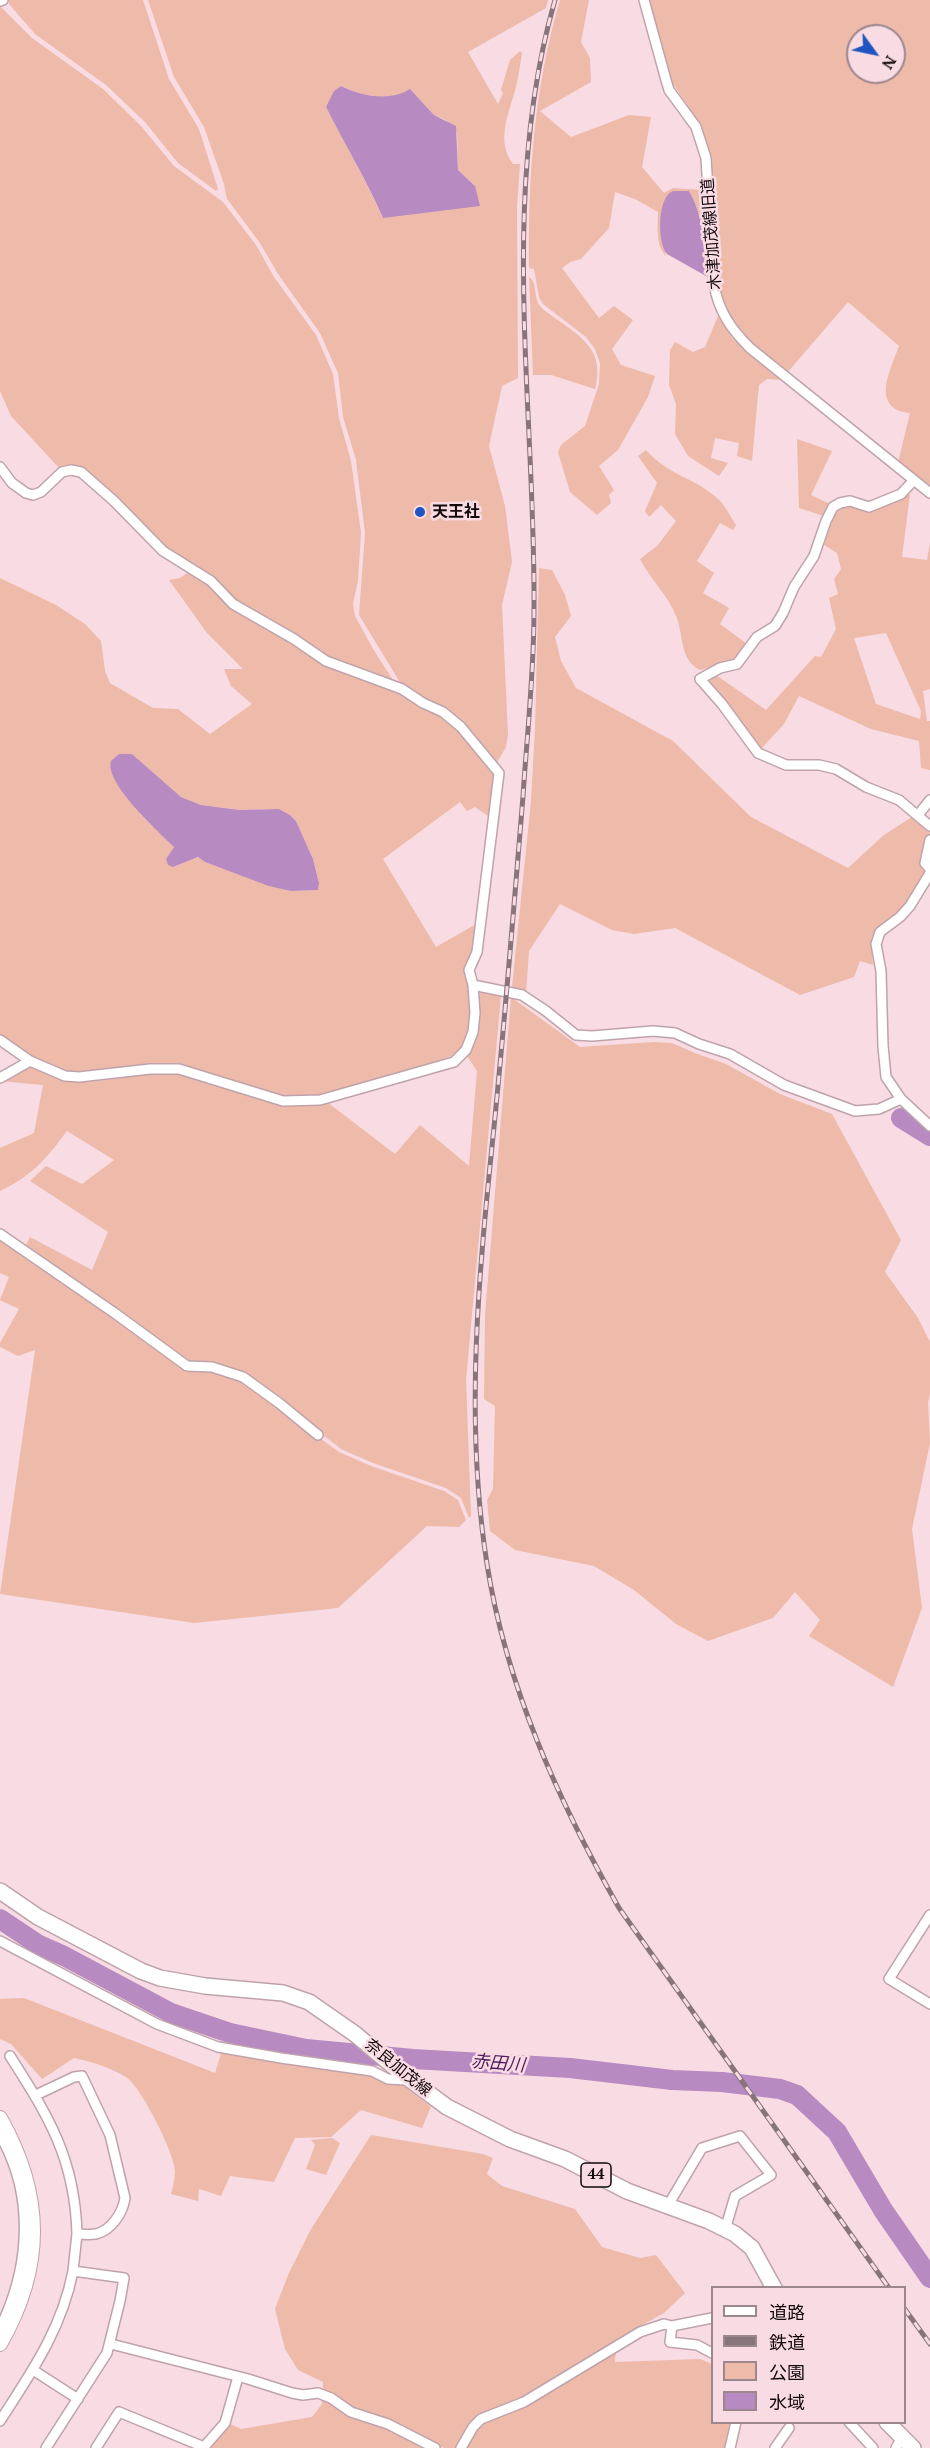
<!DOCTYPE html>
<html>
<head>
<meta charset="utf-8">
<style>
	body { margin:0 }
	#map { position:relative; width:930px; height:2448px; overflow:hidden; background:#f8dbe3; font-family:"PT Serif","Noto Sans JP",serif }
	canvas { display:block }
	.legend { position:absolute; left:711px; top:2286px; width:195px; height:138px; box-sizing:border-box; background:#f8dbe3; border:2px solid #9c878d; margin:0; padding:8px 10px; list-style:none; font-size:18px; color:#12090c }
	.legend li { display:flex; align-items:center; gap:12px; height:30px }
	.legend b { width:30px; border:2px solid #9c878d }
	.north { position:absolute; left:846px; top:24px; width:60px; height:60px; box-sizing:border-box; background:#f8dbe3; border:2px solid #9c878d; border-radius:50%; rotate:123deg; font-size:16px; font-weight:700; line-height:24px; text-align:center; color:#12090c }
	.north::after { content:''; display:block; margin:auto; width:21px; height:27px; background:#2054c1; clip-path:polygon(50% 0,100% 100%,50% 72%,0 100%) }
</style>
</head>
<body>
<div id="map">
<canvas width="930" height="2448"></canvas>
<ul class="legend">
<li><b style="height:8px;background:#fff"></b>道路</li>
<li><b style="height:8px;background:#88757b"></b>鉄道</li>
<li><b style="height:16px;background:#eebaaa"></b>公園</li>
<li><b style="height:16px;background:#b78ac1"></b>水域</li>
</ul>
<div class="north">N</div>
</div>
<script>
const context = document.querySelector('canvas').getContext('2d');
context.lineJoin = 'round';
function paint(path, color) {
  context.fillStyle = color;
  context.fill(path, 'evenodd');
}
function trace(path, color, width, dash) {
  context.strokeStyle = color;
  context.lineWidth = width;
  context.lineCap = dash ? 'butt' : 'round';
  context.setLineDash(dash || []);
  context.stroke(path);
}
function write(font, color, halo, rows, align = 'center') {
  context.font = font + ' "PT Serif","Noto Sans JP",serif';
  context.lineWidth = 5;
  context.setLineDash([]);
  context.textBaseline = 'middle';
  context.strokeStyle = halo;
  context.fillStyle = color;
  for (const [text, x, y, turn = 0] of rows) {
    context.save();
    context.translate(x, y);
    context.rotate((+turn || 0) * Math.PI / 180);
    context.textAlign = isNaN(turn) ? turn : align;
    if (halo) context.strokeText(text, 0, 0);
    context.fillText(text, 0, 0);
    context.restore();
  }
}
paint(new Path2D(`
	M9,0h134l26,79 30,50 19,60 -2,2 -38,-28 -33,-41 -39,-37 -71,-51 -26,-30z
	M148,0h400l-2,8 -78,44 30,52 5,-11 -2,-3 9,-30 10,-9 2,2c-2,13 -4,26 -7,38 -7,24 -19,51 -2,73h7l-3,42 1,172 -16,8 -13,60 16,60 7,56 -10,43 6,130 -2,12 -10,17 -10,-14 -32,-34 -29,-15 -24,-17 -42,-69 6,-82 -9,-73 -13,-43 -5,-44 -18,-40 -42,-59 -18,-31 -33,-44 -3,-15 -20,-57 -30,-50zM341,86c21,10 48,16 70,4l23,25 12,5 11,13 1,37 17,16 -92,32c-17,-38 -38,-73 -57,-111z
	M560,0h29l-8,42 9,16 1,24 -51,29 31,26 58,-22 22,2 -9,50 22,26 9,-5 30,2 6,89 -3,-3c-2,-28 -2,-60 -17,-85l-28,21v23l5,21c-11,-12 -8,-29 -8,-44l-23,-13 -20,-7 -6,36 -28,31 -11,3 -8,6 37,50 15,-12 19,14 -21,29 9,16 34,11 -7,21 -30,53 -19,16 15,24 -5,5 2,8 -14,12 -27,-23 -12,-40 3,-7 24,-19 14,-42 1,-21 -5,-14 -9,-12 -43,-33 -4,-7 -5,-28 -5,-1c-1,-91 5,-180 31,-268z
	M648,0h282v488l-32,-25 12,-50c-41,-4 -19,-44 -11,-67l-51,-44 -61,71c-32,-25 -61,-46 -69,-88l-9,-132 -12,-33 -27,-41zM858,36h36v36h-36z
	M0,6l32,32 71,51 38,37 33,40 49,36 33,43 18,32 42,58 17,39 6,44 12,43 10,72 -3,47 -5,24 2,12 18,33 22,34 -68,-25 -83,-50 -79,-60 -78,-75 -27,-4 -49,-53 -11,-25z
	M529,277c9,6 4,20 11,29 4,5 10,8 15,12 28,20 50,33 40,71l-44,-14h-18z
	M718,316l14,22 49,42 -14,-1 -8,6 -7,76 -15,-5 2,-13 -24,-5 -4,20 17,5 -9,13 -31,-20 -13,-22 1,-30 -7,-19 1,-35 5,-8 18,10 12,-5z
	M797,439l35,12 -21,44 19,9 -6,12 -25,-8z
	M646,450c22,25 49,28 71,48 8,7 13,18 19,27l-3,5 -13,-7 -23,38 17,12 -11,20 26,15 -9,16 27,20 -15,18 -32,8c-21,-10 -16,-36 -24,-54 -8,-21 -26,-37 -36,-57l18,-14 18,-24 -15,-16 -12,12 -4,-6 12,-28 -19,-27z
	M910,494l-8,63 25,3 3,-17v146l-7,2 4,30h3v49l-9,-2 -2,-27 -48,-12 -72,-33 -15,28 -25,27 -48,-63 -1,-8 6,-5 50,35 49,-54 6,1 15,-28 -7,-31 9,-4 -4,-15 7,-10 -4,-16 -13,-8 11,-32 11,-7 23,6zM886,633l35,78 -1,8 -44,-15 -22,-66z
	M539,568l13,2 13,25 6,21 -16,21 6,24 15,27 97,53 78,76 97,51 36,-33 31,-20 15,14 -2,42 -23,34 -30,27 -4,7 2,26 -13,-4 -6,16 -54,18 -125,-67 -41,6 -22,-4 -52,-26 -31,47 -3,42 -14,-6 19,-186 4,-72z
	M189,572l103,70 106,48 52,31 46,53 -5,44 -16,-11 -8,4 -7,-9 -77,57 53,88 42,-24 -9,62 2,28 -5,24 -3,9 -11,10 -52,19 -82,23 -33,1 -107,-33 -105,8 -16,-2 -57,-35v-459l56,27 29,19 16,17 4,30 5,12 43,25 25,1 32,25 42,-30 -21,-18 -7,-17h19l-36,-36 -38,-53 11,-2zM119,754h13l49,43 20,8 39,5 39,-1 11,6 6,6 17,38 6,24 -1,7 -27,1 -86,-29 -7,-5 -25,10 -7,-8 8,-12 -34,-33z
	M480,992l21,3 -35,385 5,136 -2,2 -8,-20 -15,-10 -73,-25 -32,-14 -78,-61 -73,-24 -164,-119 4,-8 62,33 16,-38 -78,-51 16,-15 36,18 32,-24 -47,-29c-21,28 -35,45 -67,60v-43l34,-15 9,-48 -43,-4 28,-16c11,5 22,12 34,15 34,7 77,-10 114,-7 53,4 97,44 151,29l68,52 25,-29 49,41 8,-95 -10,-15 10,-23z
	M511,997l69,50 74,-5 18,1 23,10 31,11 54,30 52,20 69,126 -16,32 33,46 12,24v51l-2,10 2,40 -18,86 10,79 -29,79 -84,-51 11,-16 -25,-28 -22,26 -65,23 -32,-17 -42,-34 -40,-24 -79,-16 -25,-19 -3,-31 6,-11 2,-83 -11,-7 1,-84z
	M0,1239l67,44 118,86 16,-1 31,6 107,78 32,14 73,25 14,9 8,20 -7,7 -32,-1 -89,82 -144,15 -194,-29 35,-244 -17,6 -18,-9v-4l19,-34 -19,-9 9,-23 -9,-4z
	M24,1998l191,75 8,-26 163,25 45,35 -9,21 -61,-18 -30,27 -36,1 -21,44 -44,-6 -9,20 -22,-7 -1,12 -27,-7c2,-7 4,-16 4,-23 0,-17 -35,-86 -49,-94 -16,-10 -34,-15 -52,-19l-32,21 -31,-35 -11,-5v-40z
	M371,2135l112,19 10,4 -6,16 15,12 73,23 27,38 38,11 16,-3 29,38 -21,20 -47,26 -2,23 85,-3 12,5v58l21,1 -8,25h-281l-92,-38 -29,-19v-9l-25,-12 -13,-21 -10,-40 13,-34 23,-46z
	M332,2138l8,5 -14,32 -20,-6 9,-24 -4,-5z
	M322,2397l107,51h-219l18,-25 13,6 71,-12 10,-13z`), '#eebaaa');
paint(new Path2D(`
	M341,86c21,10 48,16 69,3l24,26 22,11 2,44 17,16 5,20 -97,12c-17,-39 -38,-73 -57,-111l8,-16z
	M673,191h16c15,25 15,57 17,85l-39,-22c-10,-11 -10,-57 6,-63z
	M119,754h13l49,43 20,8 39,5 39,-1 11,6 6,6 17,38 6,24 -1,7 -27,1 -22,-5 -64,-24 -7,-5 -25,10 -5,-2 -2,-6 8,-12c-15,-15 -70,-64 -63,-86z`), '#b78ac1');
trace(new Path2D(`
	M901,1118l29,18
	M0,1919l39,26 25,11 107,57 59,20 76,16 107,10 157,9 102,12 50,2 58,7 17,6 40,37 46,78 47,68`), '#b78ac1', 20);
const street = new Path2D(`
	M644,0l22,80 3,10 27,37 10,31 8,127c5,27 17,44 36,63l180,145
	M0,1l3,-1
	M0,467l12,16 14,10 7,2 8,-3 21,-20 9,-2 10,2 33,29 49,50 48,30 22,23 61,35 32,22 76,28 21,14 20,9 18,15 38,46 -22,179 -8,18 4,15 2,28 -2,19 -7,18 -12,12 -134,38 -37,1 -104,-32h-29l-71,8 -14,-1 -35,-15 -30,-21
	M913,481l-12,13 -32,13 -19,-6 -10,2 -7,4 -7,14 -12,35 -20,31 -11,26 -8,13 -18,11 -20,27 -17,4 -20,11 22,25 36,49 28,12h33l17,4 30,18 33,13 31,26
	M918,815l12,-15
	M930,840l-5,23 5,6
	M930,873l-20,33 -10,11 -20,15 -4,12 5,27 2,75 3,31 15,22 29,27
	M473,985l49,10 24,16 30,24 16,1 61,-5 22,2 24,11 31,10 54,31 71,26 24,-2 22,-10
	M0,1078l30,-17
	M0,1234l116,80 71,52 25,1 31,10 36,26 39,32
	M930,1915l-41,64 41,25
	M0,1941l157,83 61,23 63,11 91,13 16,8 19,1
	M10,2056c39,61 65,103 67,178
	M36,2095l38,-18 8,-1 28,59 15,63c-2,14 -13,32 -29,36 -6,1 -13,0 -19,0l-4,37 51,7 -4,23 -13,52 -61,95
	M0,2135c35,61 30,132 0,193
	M667,2207l35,-59 38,-12 31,39 -36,21 -10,34
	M672,2326l-2,16 27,3 15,8
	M111,2344l137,35 44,14 11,2 15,-2 13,5 20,14 37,12 47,24
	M33,2370l45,29
	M0,2421c31,-48 62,-92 73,-150
	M849,2422l24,26
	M96,2448l23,-36 85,35 21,-24 13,-46
	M461,2448l12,-21 8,-8 43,-17 116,-70 24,-8 8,2 40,-8
	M730,2448l6,-26
	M775,2448l14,-20
	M896,2448l6,-11`);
const secondary = new Path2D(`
	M0,2118c44,78 44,149 0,226`);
const primary = new Path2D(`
	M0,1891l38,26 103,54 19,7 45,8 78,7 26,9 46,32 49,41 43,32 63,32 55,20 62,32 82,30 26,13 17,14 22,40
	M887,2422l26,26`);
trace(street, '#bfa3ab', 12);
trace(secondary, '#bfa3ab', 16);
trace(primary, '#bfa3ab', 18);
trace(street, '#fff', 9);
trace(secondary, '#fff', 14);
trace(primary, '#fff', 15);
const rail = new Path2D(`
	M555,0c-57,197 -19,410 -21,611 0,62 -7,124 -11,185 -9,111 -18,221 -29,331 -15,145 -30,292 -7,437 19,122 72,238 132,344l270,380
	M904,2308l26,36`);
trace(rail, '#88757b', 5);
trace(rail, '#f8dbe3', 3, [9]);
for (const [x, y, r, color] of [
	[420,512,6,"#2054c1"]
]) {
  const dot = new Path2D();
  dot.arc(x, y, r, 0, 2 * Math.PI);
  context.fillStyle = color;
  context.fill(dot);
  trace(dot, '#f8dbe3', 2);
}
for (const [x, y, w] of [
	[596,2175,30]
]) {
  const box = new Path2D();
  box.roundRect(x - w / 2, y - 12, w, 24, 4.5);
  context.fillStyle = '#f8dbe3';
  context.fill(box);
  trace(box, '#12090c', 1.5);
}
write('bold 15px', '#12090c', null, [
	["44",596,2175]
]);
write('16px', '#12090c', '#f8dbe3', [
	["木津加茂線旧道",712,234,-94],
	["奈良加茂線",398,2068,39]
]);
write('bold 16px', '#12090c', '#f8dbe3', [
	["天王社",432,512]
], 'left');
write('italic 18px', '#531c5e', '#f8dbe3', [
	["赤田川",498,2064,5]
]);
</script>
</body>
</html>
